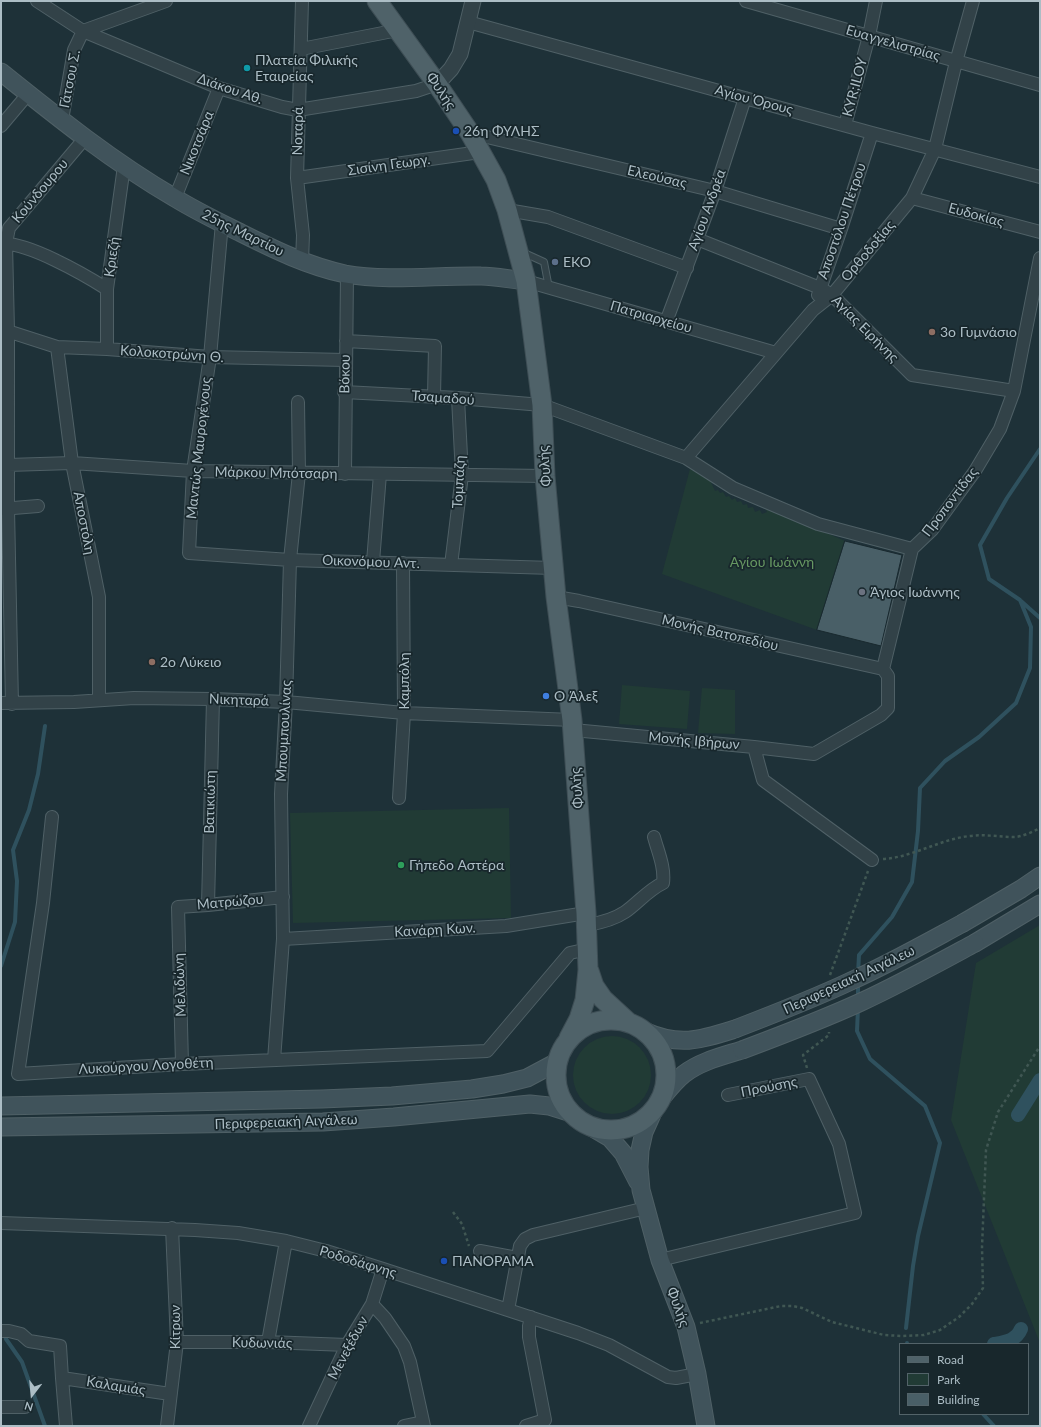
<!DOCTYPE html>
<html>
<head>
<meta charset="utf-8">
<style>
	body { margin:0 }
	#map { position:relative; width:1041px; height:1427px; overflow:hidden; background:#1e3138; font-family:Lato,sans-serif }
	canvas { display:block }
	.frame { position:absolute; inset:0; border:2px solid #acbdc5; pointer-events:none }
	.legend { position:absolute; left:899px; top:1343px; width:130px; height:72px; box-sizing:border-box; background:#18272c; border:1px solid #536369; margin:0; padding:5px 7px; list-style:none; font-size:12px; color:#acbdc5 }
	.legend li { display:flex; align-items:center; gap:8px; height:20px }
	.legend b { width:20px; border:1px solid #536369 }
	.north { position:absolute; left:12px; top:1375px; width:40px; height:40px; -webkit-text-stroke:3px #18272c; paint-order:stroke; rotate:196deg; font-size:11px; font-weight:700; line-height:16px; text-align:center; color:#acbdc5 }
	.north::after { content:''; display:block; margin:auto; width:14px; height:18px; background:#acbdc5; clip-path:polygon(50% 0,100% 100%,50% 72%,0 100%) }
</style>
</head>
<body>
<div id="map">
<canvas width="1041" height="1427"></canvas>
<div class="frame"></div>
<ul class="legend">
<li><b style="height:5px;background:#4f6269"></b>Road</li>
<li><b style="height:11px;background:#213b35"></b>Park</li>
<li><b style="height:11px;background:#495f67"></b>Building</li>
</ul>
<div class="north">N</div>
</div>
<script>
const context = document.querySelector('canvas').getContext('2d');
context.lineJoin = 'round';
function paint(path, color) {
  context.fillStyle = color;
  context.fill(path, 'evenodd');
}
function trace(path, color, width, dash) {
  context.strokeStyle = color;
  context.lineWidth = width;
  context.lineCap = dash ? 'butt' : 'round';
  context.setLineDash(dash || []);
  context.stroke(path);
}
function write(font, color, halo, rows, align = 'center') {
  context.font = font + ' Lato,sans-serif';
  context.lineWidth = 3.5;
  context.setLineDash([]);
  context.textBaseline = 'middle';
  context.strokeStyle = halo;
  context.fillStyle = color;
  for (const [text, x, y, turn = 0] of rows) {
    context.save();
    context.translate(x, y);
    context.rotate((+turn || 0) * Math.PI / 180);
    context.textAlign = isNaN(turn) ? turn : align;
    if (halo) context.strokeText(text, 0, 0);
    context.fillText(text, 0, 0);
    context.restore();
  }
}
paint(new Path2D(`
	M690,469l19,9 6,13 3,-1 2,3 3,-1 3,5 3,-1 3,4 3,-2 2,4 4,-1 2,4 4,-1 1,4 5,-1 2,5 5,-2 2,4 5,-2 -3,-6 81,35 -28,89 -155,-56z
	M622,685l68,6 -3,38 -68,-5z
	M702,688l33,2v44l-37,-1z
	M509,808l2,110 -218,5 -3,-110z
	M1040,925v418l-89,-223 25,-157z
	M573 1075a39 39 0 1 1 78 0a39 39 0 1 1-78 0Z`), '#213b35');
trace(new Path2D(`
	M1021,601l19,17
	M1,966l14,-44 2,-41 -4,-31 16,-40 9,-36 7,-48
	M858,974l1,-19 33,-38 20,-35 6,-51 2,-43 25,-27 34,-24 37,-34 14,-35 1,-41 -11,-27 -31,-21 -9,-34 27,-47 33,-49
	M858,1000v-18
	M858,1008l-1,23 13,28 55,47 15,37 -22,93 -5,30 -7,62
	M5,1334l1,5 16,23 23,64
	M907,1343v1
	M983,1414l11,12`), '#2f515e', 4);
trace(new Path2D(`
	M1018,1115l22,-35
	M994,1344c11,-2 22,-3 27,-15`), '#2f515e', 14);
const building = new Path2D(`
	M845,541l57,14 -21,91 -64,-16z`);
paint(building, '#495f67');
trace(building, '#19292f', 1);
const service = new Path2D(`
	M522,252l22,10 5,26`);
const minor = new Path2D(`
	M37,1l46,30 136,57 63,19 16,3 118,-19 21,-7
	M746,1l294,84
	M468,22l404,111 168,44
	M301,49l97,-19
	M62,120l12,-70 9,-19 83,-30
	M845,125l24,-89 7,-35
	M1,126l27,-32
	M470,133l245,58 126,38
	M297,178l183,-26
	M175,198l44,-110
	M912,198l128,34
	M507,210l41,7 139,51
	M222,223l-12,134 -17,114 -4,82 101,7 263,8
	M697,239l123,49 12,7 80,80 102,16
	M1,244c25,-3 84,31 106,45
	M302,262l1,-27 -6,-57 5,-177
	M526,281l250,72
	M818,295l23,-66 31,-96
	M666,322l49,-131 30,-93
	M1,329l56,18 50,2 103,8 135,3
	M346,341l89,5 -1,51
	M57,347l15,116 27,134v103
	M107,349v-60l17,-123
	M344,392l114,6 84,7 144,53 47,30 85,36 94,25
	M686,458l127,-148 19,-15 80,-97 23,-49 21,-87 17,-61
	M8,465l64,-2 121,8 352,5
	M345,474l2,-200
	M1,509l37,-3
	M373,562l7,-88
	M451,565l11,-90 -4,-77
	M556,597l23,4 304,68
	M1,703l73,-1 60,-4 79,1 73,3 118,11 168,7
	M12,704l-4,-195v-178l-2,-88 3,-15 76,-90
	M573,730l181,17 60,7 67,-39 7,-7v-32l-5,-7 29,-120 20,-19 43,-59 25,-42 14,-38 26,-133
	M754,747l9,33 109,80
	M399,798l5,-85 -1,-150
	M52,817l-9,86 -25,171 164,-10 305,-13 83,-98 18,-4
	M208,905l5,-206
	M587,925c13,-2 26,-5 38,-13 13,-9 23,-22 38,-29 2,-16 -5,-31 -9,-46
	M283,939l223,-13 80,-13
	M274,1060l9,-121 -2,-145 5,-92 4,-142 9,-87 -1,-71
	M182,1064l-4,-157 30,-2 75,-8
	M1,1223l194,7 43,3 48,8 40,10 57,18 195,64 31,12 59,32 8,1 21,-4
	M480,1251l37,7
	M660,1260l195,-47 -16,-69 -30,-65 -81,16
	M372,1304l13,14 19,28 6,16 14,64
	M508,1310l12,-64 5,-7 8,-4 113,-27
	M1,1331h8l12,3 8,7 31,5 2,32 4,48
	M177,1342h91l79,3
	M268,1342l18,-101
	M62,1378l108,16
	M1,1407h24
	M167,1426l10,-84 -5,-114
	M309,1426l38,-81 25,-41 11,-35
	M404,1426l19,-4
	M526,1426l19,-6 -16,-83v-11l2,-9`);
const tertiary = new Path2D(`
	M437,84l14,-15 9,-15 13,-53`);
const secondary = new Path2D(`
	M1,72c56,45 112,90 174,126 21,13 44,24 66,35 34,17 67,33 104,41 44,8 92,1 136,2 15,0 31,4 45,5
	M963,923l58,-34 19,-13
	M975,943l65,-39
	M644,1031c36,16 56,9 91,-2
	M661,1099c7,-9 14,-18 23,-25 17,-13 39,-18 58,-24
	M1,1106l321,-7 70,-3 80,-7 31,-5 24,-6 30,-16
	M653,1112l-9,20 -4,18 -1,17 2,23 19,70 26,67 11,47 9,52
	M1,1127l322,-5 71,-5 136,-13 19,2 19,6
	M593,1128l17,10 13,15 15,29`);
const primary = new Path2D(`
	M377,1l60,83 33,49 26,47 11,30 19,71 16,124 3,71 11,121 16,123 14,193 2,57 -3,30 -6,19 -10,19
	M589,971l5,15 9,13 25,23
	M556 1075a55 55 0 1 1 110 0a55 55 0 1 1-110 0Z`);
trace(service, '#4f6066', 8);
trace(minor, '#4f6066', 14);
trace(tertiary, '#4f6066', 17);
trace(secondary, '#4f6066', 19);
trace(primary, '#3e4e55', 21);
trace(new Path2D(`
	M883,859c31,-2 57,-20 87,-23 15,-2 29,1 44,1 8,0 18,-5 26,-9
	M830,975l38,-104
	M807,1068l-4,-13 26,-20v-3
	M453,1212l9,12 7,22
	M700,1323l81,-17h12l9,2 30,14 52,13 18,1 22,-1 16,-5 19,-13 13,-13 11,-16 -1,-41 4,-97 12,-38 42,-66`), '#405753', 2.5, [3, 3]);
trace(service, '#324248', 6);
trace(minor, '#324248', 12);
trace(tertiary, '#324248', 15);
trace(secondary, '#40535b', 17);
trace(primary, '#4f6269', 19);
const secondaryBridge = new Path2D(`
	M735,1029c39,-15 78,-30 116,-48 38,-17 75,-38 112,-58
	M742,1050c40,-15 80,-30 119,-48 39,-18 77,-39 114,-59`);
trace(secondaryBridge, '#4f6066', 19, []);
trace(secondaryBridge, '#40535b', 17);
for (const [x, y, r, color] of [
	[247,68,4,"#0f9aa8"],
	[456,131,4,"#1a4fb4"],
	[555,262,4,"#5c6f8a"],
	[932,332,4,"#8d6e63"],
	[862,592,4,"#6b7280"],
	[152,662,4,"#8d6e63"],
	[546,696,4,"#3f7fe0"],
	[401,865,4,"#2e9e5b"],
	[444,1261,4,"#1a4fb4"]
]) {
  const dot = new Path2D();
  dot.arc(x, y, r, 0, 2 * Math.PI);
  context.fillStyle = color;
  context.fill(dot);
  trace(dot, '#18272c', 1.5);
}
write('14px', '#acbdc5', '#18272c', [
	["Ευαγγελιστρίας",893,43,16],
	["Γάτσου Σ.",70,79,-79],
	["KYR;ILOY",855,87,-75],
	["Διάκου Αθ.",230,89,19],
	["Φυλής",441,91,56],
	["Αγίου Όρους",754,100,15],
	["Νοταρά",298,131,-89],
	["Νικοτσάρα",197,143,-68],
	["Σισίνη Γεωργ.",389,165,-8],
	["Ελεούσας",657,177,13],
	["Κούνδουρου",40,191,-50],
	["Αγίου Ανδρέα",707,210,-70],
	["Ευδοκίας",976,215,15],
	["Αποστόλου Πέτρου",842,221,-71],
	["25ης Μαρτίου",243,233,26],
	["Ορθοδοξίας",868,251,-50],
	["Κριεζή",112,257,-82],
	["Πατριαρχείου",651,317,16],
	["Αγίας Ειρήνης",865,329,45],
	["Κολοκοτρώνη Θ.",172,354,4],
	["Βόκου",345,374,-89],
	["Τσαμαδού",443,398,4],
	["Μαντώς Μαυρογένους",199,448,-84],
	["Φυλής",545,466,-94],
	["Μάρκου Μπότσαρη",276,473,1],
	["Τομπάζη",459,482,-87],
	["Προποντίδας",950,502,-53],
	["Αποστόλη",84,523,79],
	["Οικονόμου Αντ.",371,562,2],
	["Μονής Βατοπεδίου",720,633,13],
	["Καμπόλη",404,681,-90],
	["Νικηταρά",239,700,2],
	["Μπουμπουλίνας",284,731,-87],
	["Μονής Ιβήρων",694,741,5],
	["Φυλής",577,788,-94],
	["Βατικιώτη",210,802,-89],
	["Ματρώζου",230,902,-5],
	["Κανάρη Κων.",435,930,-3],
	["Περιφερειακή Αιγάλεω",849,980,-25],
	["Μελιδώνη",180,985,-92],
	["Λυκούργου Λογοθέτη",146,1066,-3],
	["Προύσης",769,1087,-11],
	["Περιφερειακή Αιγάλεω",286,1122,-2],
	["Ροδοδάφνης",358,1262,17],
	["Φυλής",678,1307,70],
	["Κίτρων",175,1327,-90],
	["Κυδωνιάς",262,1343,1],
	["Μενεξέδων",348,1348,-62],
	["Καλαμιάς",116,1386,9]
]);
write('14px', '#acbdc5', '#18272c', [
	["Πλατεία Φιλικής",255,60],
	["Εταιρείας",255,76],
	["26η ΦΥΛΗΣ",464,131],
	["EKO",563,262],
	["3ο Γυμνάσιο",940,332],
	["Άγιος Ιωάννης",870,592],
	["2ο Λύκειο",160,662],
	["Ο Άλεξ",554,696],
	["Γήπεδο Αστέρα",409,865],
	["ΠΑΝΟΡΑΜΑ",452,1261]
], 'left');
write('14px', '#669762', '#18272c', [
	["Αγίου Ιωάννη",772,562]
]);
</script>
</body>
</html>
